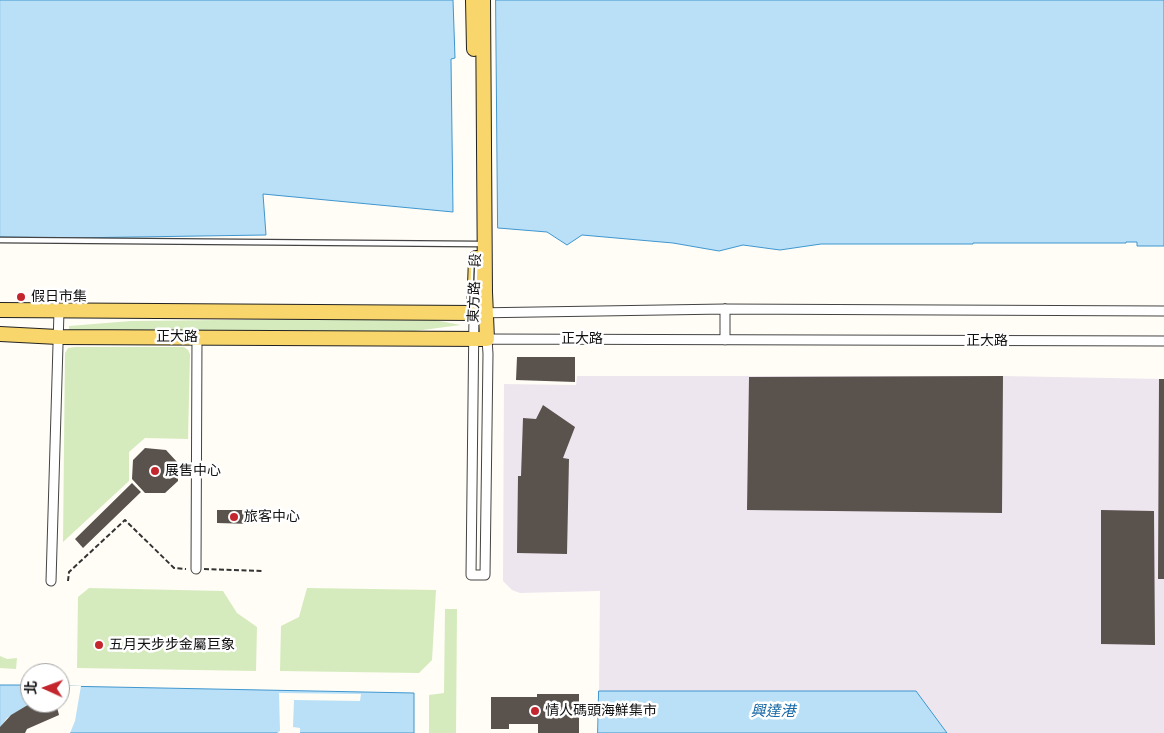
<!DOCTYPE html>
<html>
<head>
<meta charset="utf-8">
<style>
	body { margin:0 }
	#map { position:relative; width:1164px; height:733px; overflow:hidden; background:#fffdf5; font-family:"Libre Baskerville","Noto Sans TC",serif }
	canvas { display:block }
	.north { position:absolute; left:20px; top:663px; width:50px; height:50px; box-sizing:border-box; background:#fff; border:1px solid #a0a0a0; border-radius:50%; rotate:272deg; font-size:14px; font-weight:700; line-height:20px; text-align:center; color:#111 }
	.north::after { content:''; display:block; margin:auto; width:18px; height:22px; background:#c4262e; clip-path:polygon(50% 0,100% 100%,50% 72%,0 100%) }
</style>
</head>
<body>
<div id="map">
<canvas width="1164" height="733"></canvas>
<div class="north">北</div>
</div>
<script>
const context = document.querySelector('canvas').getContext('2d');
context.lineJoin = 'round';
function paint(path, color) {
  context.fillStyle = color;
  context.fill(path, 'evenodd');
}
function trace(path, color, width, dash) {
  context.strokeStyle = color;
  context.lineWidth = width;
  context.lineCap = dash ? 'butt' : 'round';
  context.setLineDash(dash || []);
  context.stroke(path);
}
function write(font, color, halo, rows, align = 'center') {
  context.font = font + ' "Libre Baskerville","Noto Sans TC",serif';
  context.lineWidth = 5;
  context.setLineDash([]);
  context.textBaseline = 'middle';
  context.strokeStyle = halo;
  context.fillStyle = color;
  for (const [text, x, y, turn = 0] of rows) {
    context.save();
    context.translate(x, y);
    context.rotate((+turn || 0) * Math.PI / 180);
    context.textAlign = isNaN(turn) ? turn : align;
    if (halo) context.strokeText(text, 0, 0);
    context.fillText(text, 0, 0);
    context.restore();
  }
}
paint(new Path2D(`
	M577,376h426l161,3v354h-217l-31,-42h-317l1,-100 -80,2 -8,-3 -9,-9 1,-197 72,1z`), '#eee6ef');
paint(new Path2D(`
	M407,318l27,2 27,5 -62,8 -330,-3v-4l62,-5z
	M75,347h109l4,3 2,4 -2,85 -43,-1 -16,14v29l-66,61 2,-189 3,-5z
	M89,588l134,3 14,22 20,14 -1,44 -179,-3 1,-71z
	M307,588l129,2 -4,70 -13,13 -139,-2 1,-45 18,-9z
	M445,609h12l-1,124h-27v-38l15,-2z
	M0,656l7,3 10,-1 -1,11 -16,-1z`), '#d5ebbd');
const water = new Path2D(`
	M0,0h453l2,58 -4,1 2,153 -190,-18 3,41 -197,3 -69,-1z
	M496,0h668v246h-27v-4h-11v1h-153v1h-152l-41,6 -37,-5 -24,6 -46,-8 -91,-8 -15,10 -20,-13 -49,-4z
	M0,685h30v18h30v-17l354,7v40h-414z
	M599,691h317l31,42h-349z`);
paint(water, '#b9e0f7');
trace(water, '#3f96cf', 1);
paint(new Path2D(`
	M66,686h15l-6,35 -5,12h-70v-5l7,-10 24,-15h29v-10h5z
	M279,693l82,1 -1,7 -66,-1 -1,27 7,1v5h-23l3,-2z`), '#fffdf5');
paint(new Path2D(`
	M517,357h58v25l-59,-2z
	M1003,376l-1,137 -255,-3 2,-133z
	M1159,379h5v200h-6z
	M543,405l32,22 -12,31 6,1 -2,95 -50,-1 1,-77h3l2,-58 13,1z
	M145,448l21,2 12,13v18l-13,12h-20l-13,-14 1,-19z
	M132,483l9,9 -58,56 -8,-9z
	M217,510h34v14l-34,-1z
	M1101,510l53,1 1,134 -54,-1z
	M537,694h42v39h-41v-9h-29v5h-18v-32h46z
	M31,703h25l3,12 -32,14 -2,4h-25v-6l11,-12z`), '#5a524d');
const lane = new Path2D(`
	M0,240l477,4`);
const street = new Path2D(`
	M725,309v31
	M1164,311l-439,-2 -251,4 -3,262h14l3,-221 -1,-15 677,2
	M196,569l1,-232
	M51,581l8,-270`);
const primary = new Path2D(`
	M473,0l1,49
	M0,310l474,3 2,-55
	M0,334l58,3 429,2 -2,-47 -2,-292`);
trace(lane, '#444', 7);
trace(street, '#444', 11);
trace(primary, '#222', 16);
trace(new Path2D(`
	M204,569l60,2
	M68,581l1,-9 56,-52 49,48 12,1`), '#333', 2, [5, 2.5]);
trace(lane, '#fff', 4.5);
trace(street, '#fff', 9);
trace(primary, '#f9d66b', 14);
for (const [x, y, r, color] of [
	[21,297,5,"#c4262e"],
	[155,471,5,"#c4262e"],
	[234,517,5,"#c4262e"],
	[99,645,5,"#c4262e"],
	[535,711,5,"#c4262e"]
]) {
  const dot = new Path2D();
  dot.arc(x, y, r, 0, 2 * Math.PI);
  context.fillStyle = color;
  context.fill(dot);
  trace(dot, '#fff', 2);
}
write('14px', '#111', '#fff', [
	["東方路一段",475,288,-88],
	["正大路",177,337],
	["正大路",582,339],
	["正大路",987,341]
]);
write('14px', '#111', '#fff', [
	["假日市集",31,297],
	["展售中心",165,471],
	["旅客中心",244,517],
	["五月天步步金屬巨象",109,645],
	["情人碼頭海鮮集市",545,711]
], 'left');
write('italic 15px', '#1768a6', '#fff', [
	["興達港",773,712]
]);
</script>
</body>
</html>
